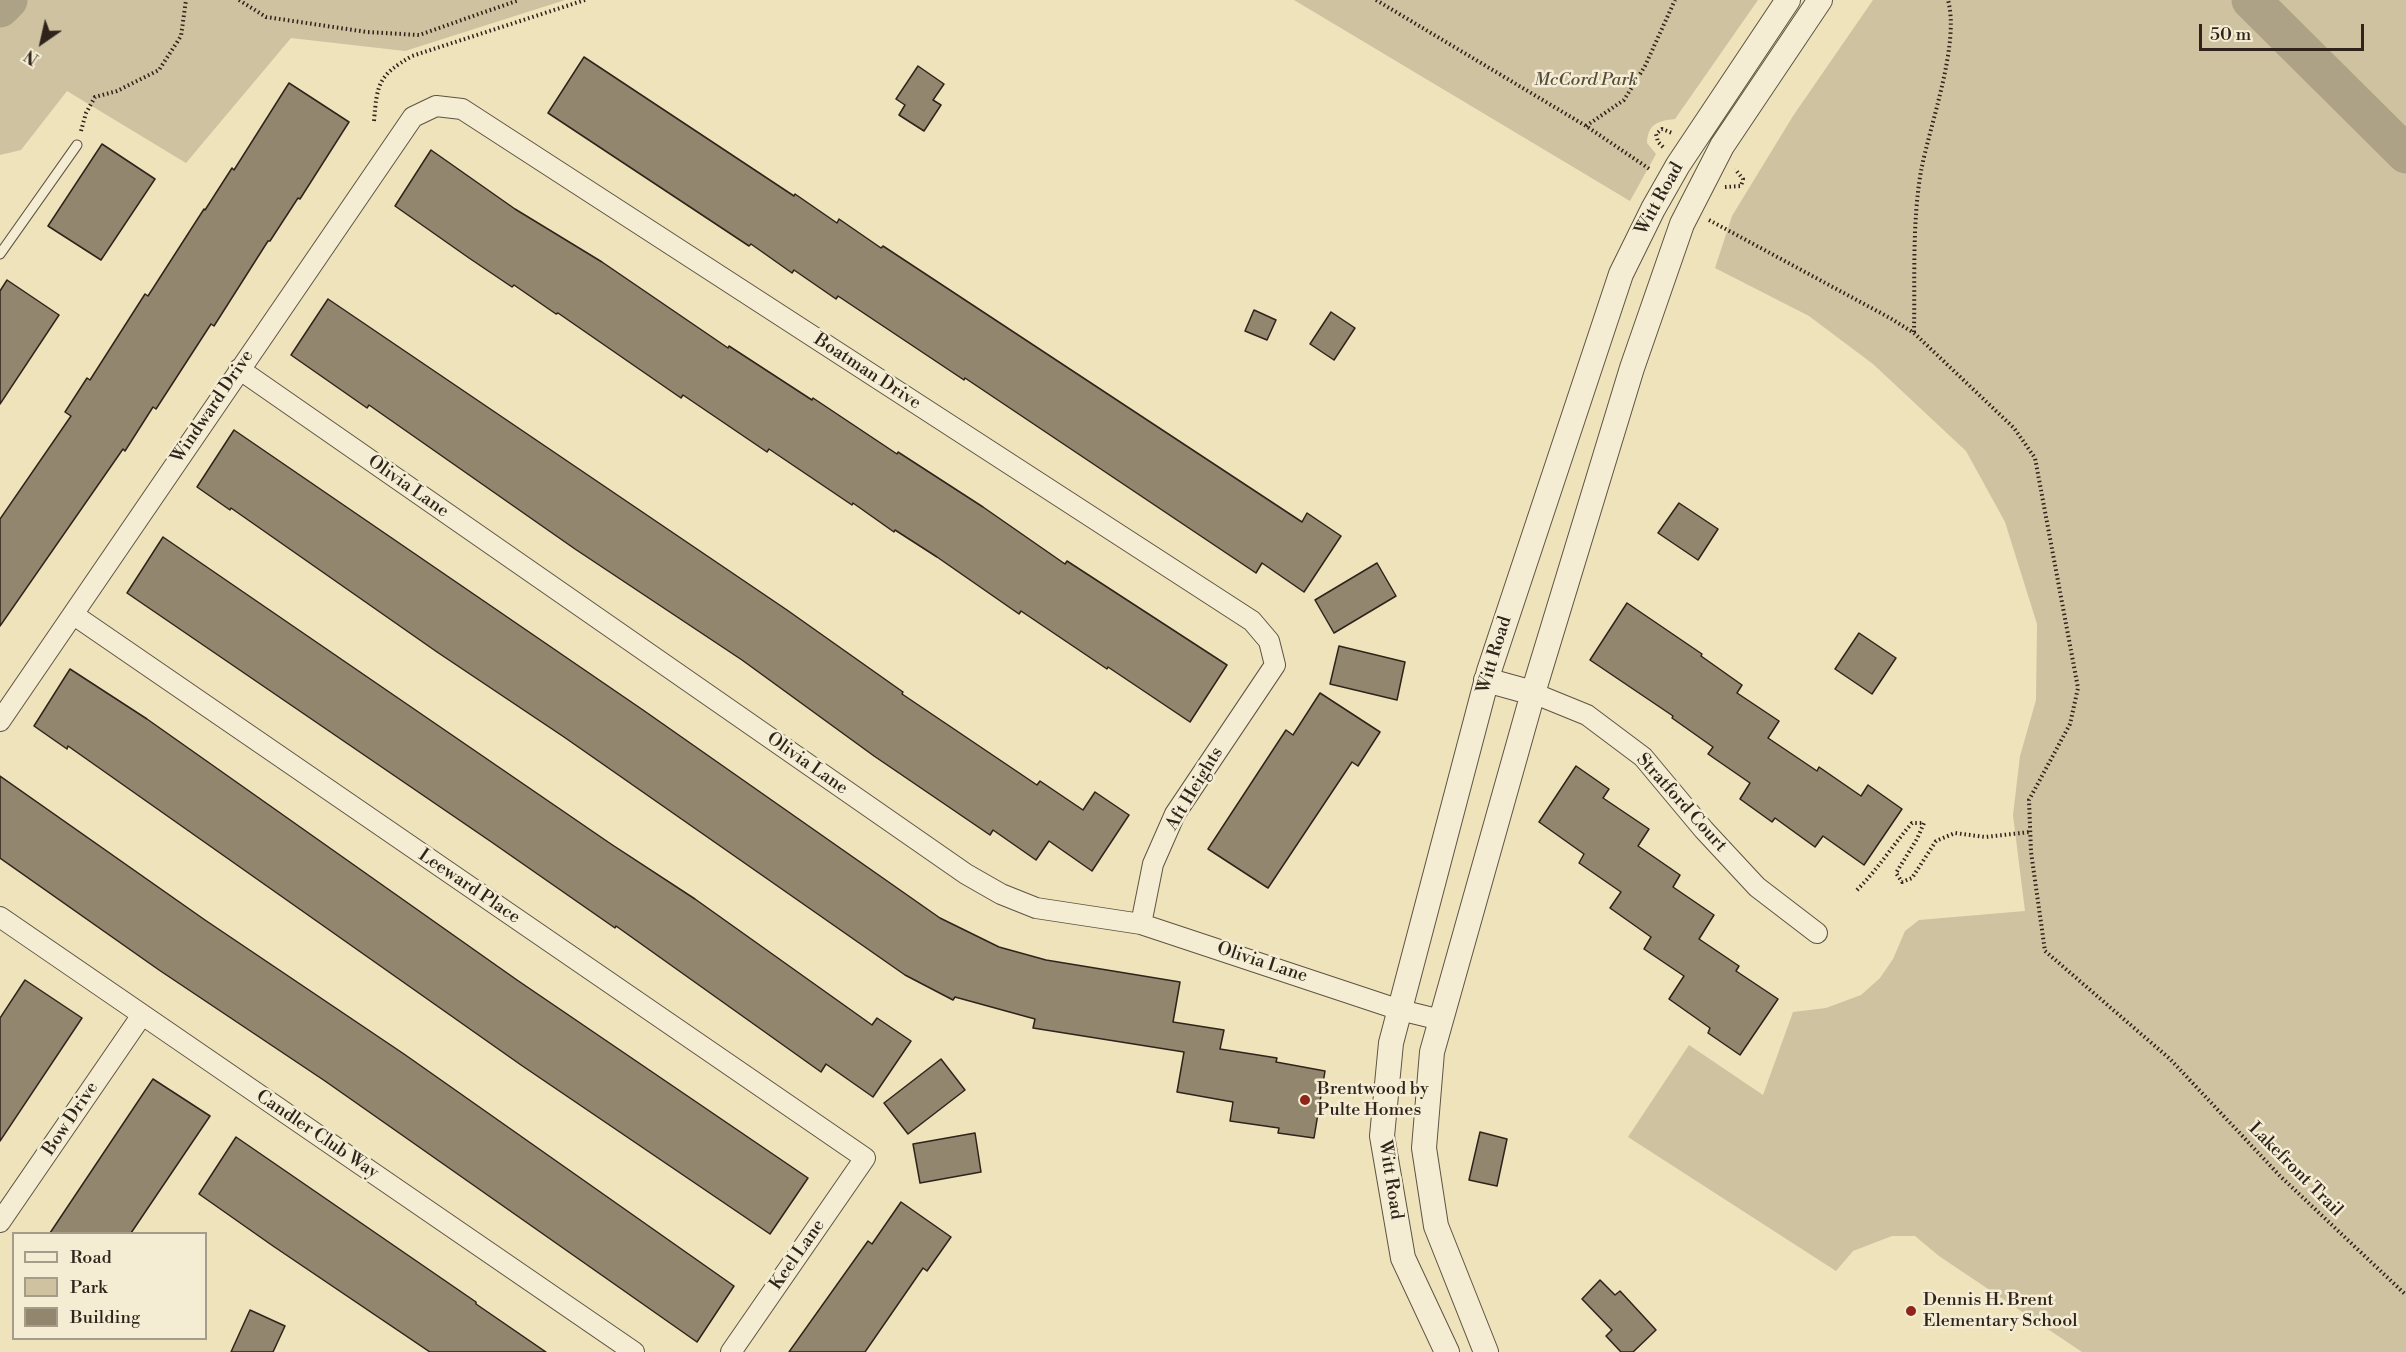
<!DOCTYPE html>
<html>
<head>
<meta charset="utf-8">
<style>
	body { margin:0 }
	#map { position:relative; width:2406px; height:1352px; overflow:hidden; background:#eee3bb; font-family:"Libre Bodoni",serif }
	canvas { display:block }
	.legend { position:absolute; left:12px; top:1232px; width:195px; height:108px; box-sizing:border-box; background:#f4edd3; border:2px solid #a59c89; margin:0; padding:8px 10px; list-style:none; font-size:18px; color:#2f231b }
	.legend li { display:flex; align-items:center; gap:12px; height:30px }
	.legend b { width:30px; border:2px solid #a59c89 }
	.north { position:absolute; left:12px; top:12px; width:60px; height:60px; -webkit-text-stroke:4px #f4edd3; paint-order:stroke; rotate:214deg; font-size:16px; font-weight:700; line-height:24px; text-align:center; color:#2f231b }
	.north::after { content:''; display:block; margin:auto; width:21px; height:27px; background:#2f231b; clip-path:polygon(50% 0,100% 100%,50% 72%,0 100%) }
	.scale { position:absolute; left:2199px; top:24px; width:165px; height:27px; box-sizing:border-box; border:3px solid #2f231b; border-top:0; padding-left:8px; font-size:18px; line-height:21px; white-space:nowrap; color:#2f231b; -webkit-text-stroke:4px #f4edd3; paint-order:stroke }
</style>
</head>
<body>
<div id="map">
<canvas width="2406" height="1352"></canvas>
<ul class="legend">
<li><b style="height:8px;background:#f4edd3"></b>Road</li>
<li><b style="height:16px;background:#cec2a0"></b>Park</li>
<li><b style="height:16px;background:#92876e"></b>Building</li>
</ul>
<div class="north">N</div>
<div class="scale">50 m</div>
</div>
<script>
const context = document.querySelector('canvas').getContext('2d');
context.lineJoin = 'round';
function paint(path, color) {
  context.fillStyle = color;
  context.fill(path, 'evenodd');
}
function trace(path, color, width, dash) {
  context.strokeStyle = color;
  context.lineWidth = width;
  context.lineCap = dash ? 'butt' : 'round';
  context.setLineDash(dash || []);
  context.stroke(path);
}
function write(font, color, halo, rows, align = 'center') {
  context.font = font + ' "Libre Bodoni",serif';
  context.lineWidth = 5;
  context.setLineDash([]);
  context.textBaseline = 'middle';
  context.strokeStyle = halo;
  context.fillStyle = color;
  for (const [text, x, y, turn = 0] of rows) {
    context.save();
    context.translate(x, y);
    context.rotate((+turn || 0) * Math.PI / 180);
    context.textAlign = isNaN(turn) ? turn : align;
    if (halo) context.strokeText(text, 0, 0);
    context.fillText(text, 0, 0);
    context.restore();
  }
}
paint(new Path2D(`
	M0,0h565l-160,51 -114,-13 -105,125 -119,-72 -46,59 -21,5z
	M1294,0h464l-83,119c-18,2 -27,5 -28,24l9,11 -26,47z
	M1873,0h533v1352h-324l-143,-96 -24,-20h-23l-39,15 -17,20 -208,-134 61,-92 74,50 30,-83 33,-4 35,-13 19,-17 13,-19 12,-28 14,-11 106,-9 -12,-96 7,-59 16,-56 1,-76 -32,-102 -39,-71 -93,-87 -64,-48 -94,-48 17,-52 61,-100z`), '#cec2a0');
trace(new Path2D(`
	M2251,0l155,154
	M0,8l8,-8`), '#ada285', 39);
const building = new Path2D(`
	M584,57l210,139 1,-2 42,29 2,-4 42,29 2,-2 41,27 378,249 5,-9 34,23 -37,56 -42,-29 -6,10 -291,-195 -1,2 -126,-84 -2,3 -42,-29 -2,3 -41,-29 -2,2 -201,-133z
	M918,66l26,18 -11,16 8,5 -17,26 -25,-16 6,-10 -9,-6z
	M289,83l60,39 -49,77 -2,-1 -28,43h-2l-54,85 -3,-2 -55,85 -3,-2 -28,44 -2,-2 -123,177v-107l71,-103 -6,-4 22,-34 3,2 55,-86 3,2 56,-87 1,1 27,-42 2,2z
	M102,144l53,35 -54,81 -53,-34z
	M431,150l84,59 87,53 126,86 1,-2 83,54 1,-2 84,56 1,-2 85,55 82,57 2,-3 160,104 -37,57 -82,-55 -1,2 -86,-58 -2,3 -82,-57 -42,-27 -1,2 -41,-29 -1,2 -83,-56 -2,3 -84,-57 -2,3 -123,-85 -2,1 -42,-29 -2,2 -43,-29 -74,-52z
	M7,280l52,35 -59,89v-113z
	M328,299l459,311 116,82 -1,2 135,91 3,-4 43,29 12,-18 34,23 -37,56 -43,-30 -13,19 -43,-30 -3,5 -116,-79 -132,-96 -167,-111 -206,-144 -2,3 -76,-53z
	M1254,310l22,10 -9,20 -22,-9z
	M1331,312l24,16 -21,32 -24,-16z
	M234,430l409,280 297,208 59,29 47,13 134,22 -7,40 51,8 -4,19 57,9 -1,4 49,9 -11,67 -36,-5 1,-5 -49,-7 3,-19 -56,-10 7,-40 -151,-24 2,-9 -80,-22 -2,3 -48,-25 -341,-238 -127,-85 -206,-144 -1,2 -33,-23z
	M1679,503l39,26 -20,31 -40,-27z
	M163,537l448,307 84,55 177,126 5,-7 34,23 -38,56 -47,-33 -5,8 -205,-146 -1,2 -125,-87 -363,-248z
	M1377,563l19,33 -62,37 -19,-33z
	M1627,603l75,51 -1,2 41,29 -5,8 42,28 -11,17 49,33 2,-4 42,29 7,-11 34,24 -38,56 -41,-29 -8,11 -40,-29 -3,4 -32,-23 10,-16 -42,-29 5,-7 -41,-29 1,-2 -83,-56z
	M1859,633l37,25 -24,36 -37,-25z
	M1339,646l66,16 -8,38 -67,-16z
	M70,669l77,50 370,261 291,198 -38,56 -249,-169 -453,-319 -1,3 -33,-23z
	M1320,693l60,39 -22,34 -6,-4 -84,126 -60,-39 78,-119 7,5z
	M1576,766l33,23 -6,9 46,31 -11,17 42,29 -7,12 41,28 -15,24 40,27 -3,5 42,28 -38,56 -32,-22 2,-5 -41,-29 15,-23 -40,-27 7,-12 -41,-29 11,-16 -42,-29 5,-9 -45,-32z
	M0,776l205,144 199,134 330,232 -37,56 -372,-261 -166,-111 -159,-112z
	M25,980l57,38 -82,123v-123z
	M941,1059l24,31 -57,44 -24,-31z
	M153,1079l57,37 -79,117h-81z
	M1480,1132l27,7 -10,47 -28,-6z
	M975,1133l6,39 -61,11 -7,-39z
	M236,1137l240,165v2l70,48h-116l-157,-106 -74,-52z
	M901,1202l50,35 -24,34 -4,-3 -58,84h-76l79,-111 4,3z
	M1600,1280l15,15 5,-4 36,39 -23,22h-12l-15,-16 6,-6 -30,-31z
	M250,1310l35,16 -12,26h-42z`);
paint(building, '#92876e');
trace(building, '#2f231b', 1.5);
const service = new Path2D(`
	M0,254l77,-109`);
const minor = new Path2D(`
	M239,369l727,505 35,20 35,14 105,16 259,86 41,10
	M74,615l791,543 -134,194
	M1533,693l54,22 56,42 61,73 53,57 60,46
	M0,721l413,-604 23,-11 26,3 790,512 17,20 6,24 -100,149 -22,50 -12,60
	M0,917l634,435
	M0,1222l142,-207`);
const tertiary = new Path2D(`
	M1486,680l47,13
	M1447,1352l-44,-94 -21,-122 9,-93 98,-372 132,-397 32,-65 25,-44 110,-165
	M1486,1352l-50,-126 -12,-78 8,-96 101,-359 99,-325 50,-144 40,-78 98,-146`);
trace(service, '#5f5343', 11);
trace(minor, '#5f5343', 22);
trace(tertiary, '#5f5343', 26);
trace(new Path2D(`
	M239,0l27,17 101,15 52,3 100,-35
	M1376,0l210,126 65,44
	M374,121c3,-38 5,-46 38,-65l173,-56
	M1586,126l38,-26 21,-34 30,-66
	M81,131l5,-18 9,-16 22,-6 42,-21 22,-34 5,-36
	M1663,147l-5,-5 -2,-8 6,-5 10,4
	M1725,187l16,-1 2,-7 -8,-10
	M1709,220l181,98 24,15 100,95 21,30 43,230 -8,36 -41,76 2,52 14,99 125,108 110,117 126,119
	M1914,332c1,-53 -2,-109 7,-161 9,-47 39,-127 27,-171
	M1857,890c21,-21 36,-45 55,-67h12l-7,16 -21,34 6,9 10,-4 24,-37 19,-8 30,4 45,-5`), '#2f231b', 4, [1.5, 3]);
trace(service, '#f4edd3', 9);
trace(minor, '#f4edd3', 20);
trace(tertiary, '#f4edd3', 24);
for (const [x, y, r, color] of [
	[1305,1100,6,"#8f2418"],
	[1911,1311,6,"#8f2418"]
]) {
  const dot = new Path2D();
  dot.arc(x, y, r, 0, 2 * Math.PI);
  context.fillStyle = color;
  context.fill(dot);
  trace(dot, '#f4edd3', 2);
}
write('italic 18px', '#574b3c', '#f4edd3', [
	["McCord Park",1586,81]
]);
write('18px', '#2f231b', '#f4edd3', [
	["Witt Road",1660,199,-61],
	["Boatman Drive",867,372,33],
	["Windward Drive",213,407,-56],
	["Olivia Lane",408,487,35],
	["Witt Road",1495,655,-73],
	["Olivia Lane",807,764,35],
	["Aft Heights",1195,789,-59],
	["Stratford Court",1681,803,48],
	["Leeward Place",469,887,34],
	["Olivia Lane",1262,963,18],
	["Bow Drive",71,1119,-56],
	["Candler Club Way",317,1135,34],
	["Lakefront Trail",2295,1170,45],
	["Witt Road",1390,1180,81],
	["Keel Lane",798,1255,-55]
]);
write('18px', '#2f231b', '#f4edd3', [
	["Brentwood by",1317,1090],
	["Pulte Homes",1317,1111],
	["Dennis H. Brent",1923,1301],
	["Elementary School",1923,1322]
], 'left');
</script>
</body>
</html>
